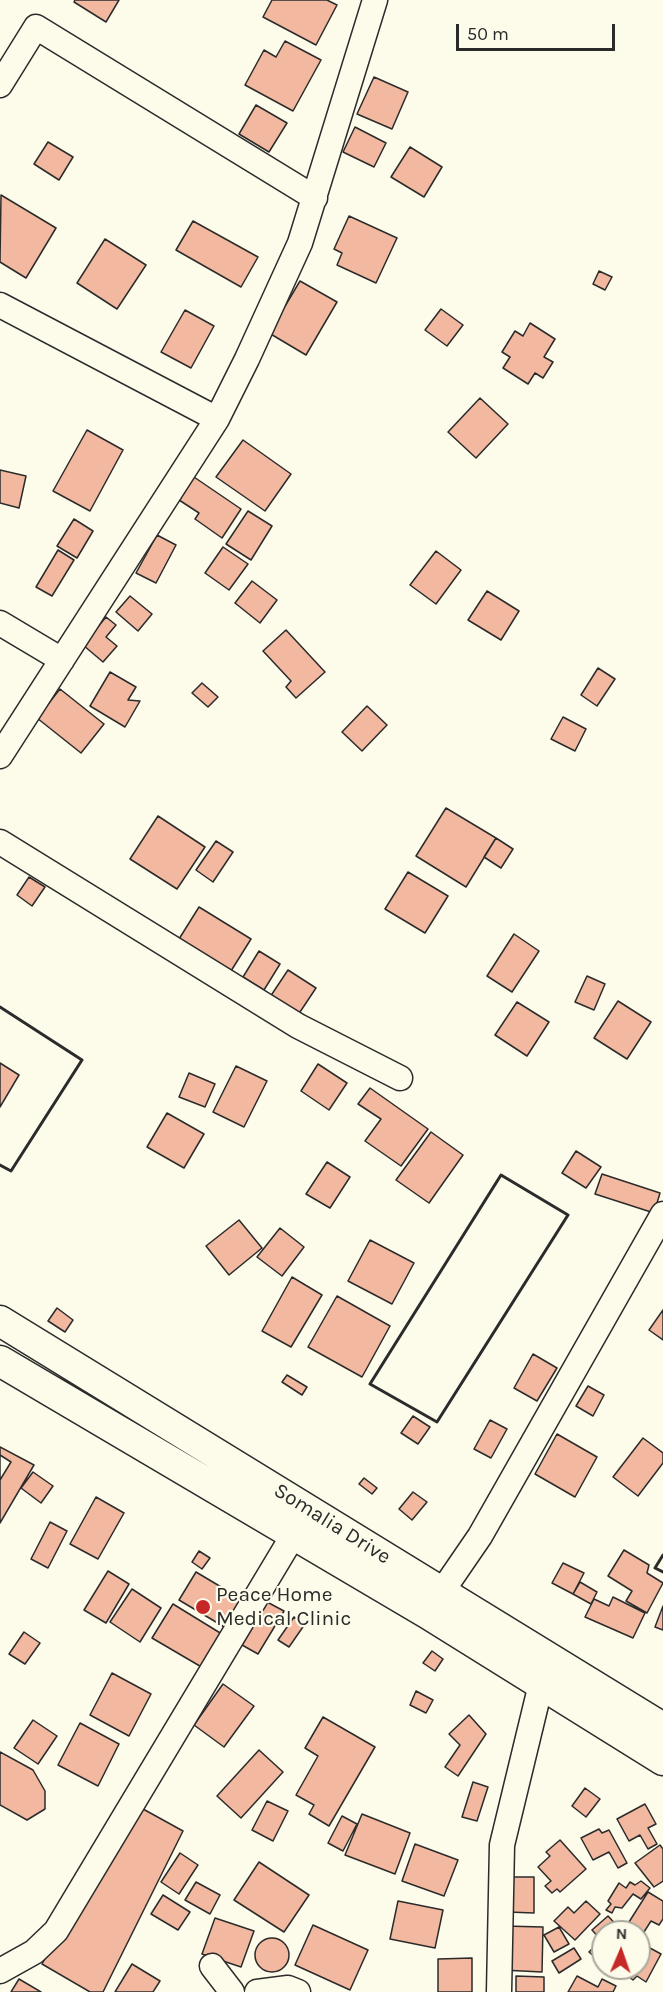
<!DOCTYPE html>
<html>
<head>
<meta charset="utf-8">
<style>
	body { margin:0 }
	#map { position:relative; width:663px; height:1992px; overflow:hidden; background:#fdfbea; font-family:Karla,sans-serif }
	canvas { display:block }
	.north { position:absolute; left:591px; top:1920px; width:60px; height:60px; box-sizing:border-box; background:#fdfbea; border:2px solid #a9a89e; border-radius:50%; rotate:2deg; font-size:16px; font-weight:700; line-height:24px; text-align:center; color:#2b2b2b }
	.north::after { content:''; display:block; margin:auto; width:21px; height:27px; background:#c62828; clip-path:polygon(50% 0,100% 100%,50% 72%,0 100%) }
	.scale { position:absolute; left:456px; top:24px; width:159px; height:27px; box-sizing:border-box; border:3px solid #2b2b2b; border-top:0; padding-left:8px; font-size:18px; line-height:21px; white-space:nowrap; color:#2b2b2b; -webkit-text-stroke:4px #fdfbea; paint-order:stroke }
</style>
</head>
<body>
<div id="map">
<canvas width="663" height="1992"></canvas>
<div class="north">N</div>
<div class="scale">50 m</div>
</div>
<script>
const context = document.querySelector('canvas').getContext('2d');
context.lineJoin = 'round';
function paint(path, color) {
  context.fillStyle = color;
  context.fill(path, 'evenodd');
}
function trace(path, color, width, dash) {
  context.strokeStyle = color;
  context.lineWidth = width;
  context.lineCap = dash ? 'butt' : 'round';
  context.setLineDash(dash || []);
  context.stroke(path);
}
function write(font, color, halo, rows, align = 'center') {
  context.font = font + ' Karla,sans-serif';
  context.lineWidth = 4.5;
  context.setLineDash([]);
  context.textBaseline = 'middle';
  context.strokeStyle = halo;
  context.fillStyle = color;
  for (const [text, x, y, turn = 0] of rows) {
    context.save();
    context.translate(x, y);
    context.rotate((+turn || 0) * Math.PI / 180);
    context.textAlign = isNaN(turn) ? turn : align;
    if (halo) context.strokeText(text, 0, 0);
    context.fillText(text, 0, 0);
    context.restore();
  }
}
const building = new Path2D(`
	M75,0h44l-13,22 -32,-20z
	M272,0h55l10,5 -21,40 -53,-28z
	M285,41l36,19 -28,51 -48,-26 19,-35 12,7z
	M374,77l34,15 -16,37 -35,-15z
	M256,105l31,18 -18,29 -30,-18z
	M355,127l31,16 -12,24 -31,-15z
	M48,142l25,15 -14,23 -25,-16z
	M410,147l32,20 -18,30 -33,-20z
	M1,195l55,33 -30,50 -26,-16z
	M349,216l48,22 -21,45 -39,-18 5,-12 -8,-4z
	M193,221l65,36 -17,30 -65,-37z
	M105,239l41,26 -29,44 -40,-26z
	M599,271l13,6 -7,13 -12,-6z
	M300,281l37,21 -31,53 -37,-22z
	M441,309l22,16 -16,21 -22,-16z
	M185,310l29,16 -23,42 -30,-16z
	M530,323l25,16 -11,18 9,5 -10,16 -8,-5 -7,11 -25,-16 7,-11 -8,-5 13,-21 8,5z
	M480,398l28,26 -32,34 -28,-26z
	M87,430l36,20 -33,61 -37,-20z
	M243,440l48,34 -26,37 -49,-34z
	M0,470l26,6 -7,32 -19,-5z
	M191,475l50,34 -19,29 -27,-19 4,-6 -23,-15z
	M248,511l24,15 -21,34 -25,-16z
	M74,519l19,12 -16,27 -20,-12z
	M157,535l19,10 -20,38 -20,-10z
	M223,547l25,17 -19,26 -24,-17z
	M58,550l16,10 -22,36 -16,-9z
	M436,551l25,19 -25,34 -26,-19z
	M252,581l25,19 -17,23 -25,-20z
	M487,591l32,20 -18,29 -33,-20z
	M130,596l22,18 -14,17 -22,-19z
	M106,617l10,8 -10,12 11,9 -14,16 -20,-17z
	M286,630l39,42 -29,26 -10,-11 5,-6 -28,-30z
	M598,668l17,11 -18,27 -16,-11z
	M110,672l26,15 -8,13 12,1 -15,26 -35,-21z
	M202,683l16,14 -10,10 -16,-14z
	M60,689l44,35 -23,29 -44,-35z
	M367,706l20,19 -25,26 -20,-19z
	M563,717l23,12 -11,22 -24,-12z
	M446,808l50,30 -30,49 -50,-31z
	M158,816l47,31 -28,42 -47,-30z
	M496,838l17,11 -12,19 -17,-11z
	M216,841l17,11 -20,30 -17,-12z
	M408,872l40,24 -23,37 -40,-24z
	M29,877l16,10 -13,19 -15,-11z
	M199,907l52,32 -20,32 -52,-32z
	M514,934l25,17 -27,41 -25,-16z
	M259,951l21,13 -16,26 -21,-13z
	M288,970l28,18 -18,27 -28,-18z
	M587,976l18,8 -11,26 -19,-8z
	M618,1001l33,21 -24,37 -33,-21z
	M517,1002l32,20 -22,34 -32,-21z
	M0,1063l19,12 -19,32z
	M318,1064l29,19 -18,27 -28,-19z
	M236,1066l31,15 -23,46 -31,-15z
	M189,1073l26,11 -10,23 -26,-10z
	M370,1088l58,41 -27,37 -36,-25 16,-22 -23,-15z
	M167,1113l37,21 -20,34 -37,-21z
	M431,1132l32,23 -34,48 -33,-23z
	M576,1151l25,16 -15,21 -24,-15z
	M327,1162l23,15 -20,31 -24,-14z
	M602,1174l58,19 -6,20 -59,-19z
	M239,1220l23,28 -33,27 -23,-29z
	M280,1228l24,19 -22,29 -25,-19z
	M370,1240l44,23 -22,41 -44,-23z
	M292,1277l30,18 -31,52 -29,-16z
	M337,1296l53,30 -28,51 -54,-30z
	M57,1308l16,12 -8,12 -17,-11z
	M663,1310v30l-14,-10z
	M533,1354l24,14 -20,33 -23,-13z
	M287,1375l20,12 -5,8 -20,-13z
	M588,1386l16,9 -11,21 -17,-10z
	M413,1416l17,11 -12,17 -17,-11z
	M490,1420l17,9 -16,29 -17,-9z
	M557,1434l40,23 -22,40 -40,-23z
	M643,1438l20,15v10l-25,33 -25,-19z
	M0,1447l34,18 -34,58z
	M0,1455l11,7 -11,18z
	M33,1472l20,14 -12,17 -20,-15z
	M364,1478l13,10 -5,6 -13,-10z
	M413,1492l14,10 -15,18 -13,-11z
	M96,1497l28,16 -26,46 -28,-15z
	M50,1522l17,9 -19,37 -17,-9z
	M624,1550l25,15 -2,8 16,10 -16,30 -21,-12 6,-10 -24,-15z
	M199,1551l11,7 -8,11 -10,-7z
	M563,1563l21,10 -11,21 -21,-11z
	M108,1571l21,13 -23,39 -22,-13z
	M196,1572l52,31 -17,28 -52,-31z
	M580,1582l17,10 -6,12 -18,-10z
	M132,1589l29,19 -21,34 -30,-20z
	M613,1597l32,16 -12,25 -48,-21 9,-18 15,7z
	M267,1602l17,9 -26,43 -16,-9z
	M173,1604l57,35 -20,33 -58,-34z
	M663,1606v24l-8,-3z
	M294,1617l11,7 -16,23 -11,-7z
	M24,1632l16,11 -15,21 -16,-10z
	M432,1651l11,8 -8,12 -12,-8z
	M112,1673l39,21 -22,42 -39,-21z
	M223,1684l31,22 -30,41 -30,-22z
	M416,1691l17,9 -7,13 -16,-8z
	M469,1715l17,19 -28,42 -13,-9 15,-22 -11,-11z
	M323,1717l52,30 -46,79 -20,-12 5,-9 -18,-10 22,-39 -13,-8z
	M33,1720l24,16 -19,28 -24,-16z
	M80,1723l39,21 -21,42 -40,-21z
	M259,1750l24,22 -42,46 -24,-22z
	M0,1752l33,18 12,21v18l-18,11 -27,-15z
	M473,1782l15,5 -11,34 -15,-4z
	M585,1788l15,11 -14,18 -14,-11z
	M267,1801l21,10 -15,30 -21,-11z
	M134,1804l49,27 -80,161h-13l-48,-28z
	M645,1804l11,20 -8,4 9,16 -9,5 -8,-14 -11,6 -12,-22z
	M362,1814l48,19 -15,41 -50,-19z
	M342,1816l15,8 -14,27 -15,-8z
	M599,1829l3,4 7,-3 18,33 -9,5 -9,-16 -16,8 -12,-22z
	M560,1840l26,29 -26,23 -3,-3 -5,4 -7,-7 6,-5 -13,-14 12,-11 -4,-4z
	M415,1844l43,16 -14,36 -42,-15z
	M660,1845l3,4v32l-9,6 -19,-24z
	M180,1853l18,12 -19,29 -18,-12z
	M259,1862l50,33 -25,37 -50,-32z
	M509,1877h25v36l-26,-1z
	M641,1881l9,7 -9,11 -8,-5 -11,14 -7,-1 -3,6 -6,-3 5,-6 -3,-3 11,-18 7,5 4,-6 5,3z
	M196,1882l24,13 -10,19 -25,-14z
	M648,1892l15,9v18l-4,6 -8,-4 -7,11 -15,-10z
	M163,1895l27,17 -12,18 -27,-16z
	M398,1901l45,9 -8,38 -45,-9z
	M586,1901l14,13 -25,26 -21,-19 14,-14 6,6z
	M608,1916l14,15 -19,1v10l-11,-12z
	M215,1918l39,13 -13,36 -39,-13z
	M313,1925l55,25 -18,40 -55,-25z
	M504,1926l39,1 -1,45 -40,-2z
	M559,1927l10,17 -15,8 -10,-17z
	M255 1955a17 17 0 1 1 34 0a17 17 0 1 1-34 0Z
	M639,1942l22,12 -15,28 -9,-6 -4,4 -9,-7 3,-3 -3,-2h15z
	M596,1945l7,5 -6,9 -8,-7z
	M574,1948l7,11 -22,14 -7,-12z
	M472,1958v34h-34v-33z
	M132,1964l28,17 -7,11h-38z
	M516,1976l28,1v15h-28z
	M577,1976l21,11 4,-8 14,7 -3,6h-45z
	M19,1979l22,13h-30z`);
paint(building, '#f2b8a0');
trace(building, '#2b2b2b', 1.5);
const minor = new Path2D(`
	M0,85l36,-58 279,171
	M0,305l217,114
	M0,623l62,37
	M0,756l217,-337 30,-60 53,-116 75,-243
	M0,842l298,184 102,52
	M432,1606l48,-70 183,-322
	M212,1966l20,26
	M0,1971l34,-19 22,-21 238,-397
	M257,1992l31,-4 10,4
	M499,1992l3,-147 39,-161`);
const major = new Path2D(`
	M0,1321l663,407
	M0,1361l427,252 236,147`);
trace(minor, '#2b2b2b', 27);
trace(major, '#2b2b2b', 33);
trace(minor, '#fdfbea', 24);
trace(major, '#fdfbea', 30);
trace(new Path2D(`
	M0,1007l82,53 -71,111 -11,-6
	M501,1175l67,40 -131,207 -67,-38z
	M663,1555l-8,13 8,4`), '#2b2b2b', 3);
for (const [x, y, r, color] of [
	[203,1607,8,"#c62828"]
]) {
  const dot = new Path2D();
  dot.arc(x, y, r, 0, 2 * Math.PI);
  context.fillStyle = color;
  context.fill(dot);
  trace(dot, '#fdfbea', 2);
}
write('21px', '#2b2b2b', '#fdfbea', [
	["Somalia Drive",332,1524,32]
]);
write('21px', '#2b2b2b', '#fdfbea', [
	["Peace Home",216,1595],
	["Medical Clinic",216,1619]
], 'left');
</script>
</body>
</html>
